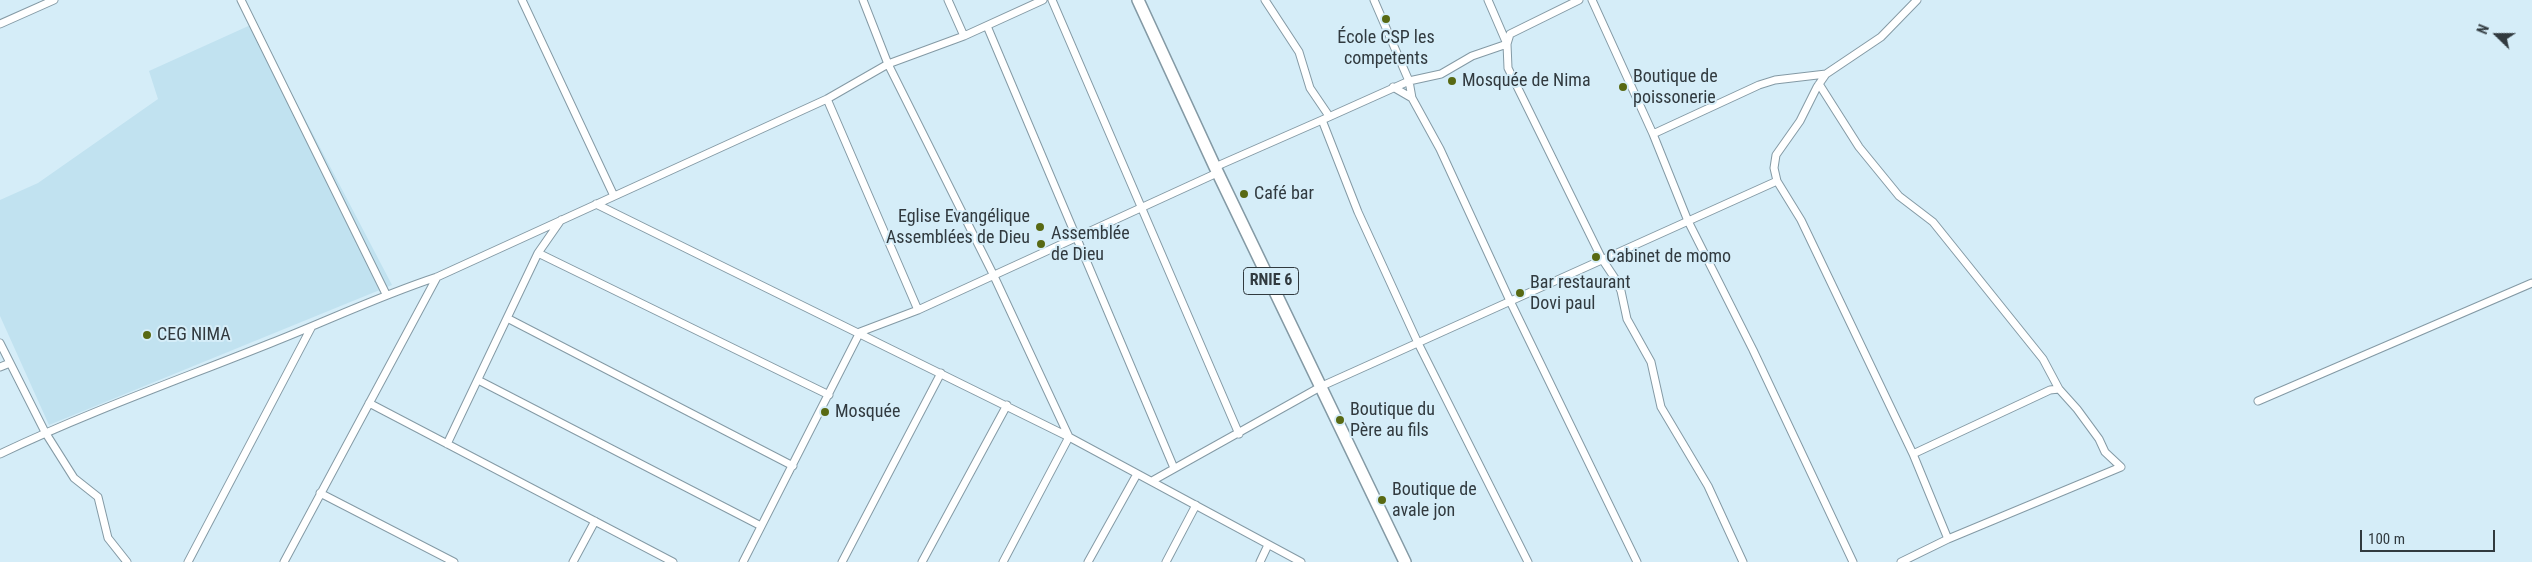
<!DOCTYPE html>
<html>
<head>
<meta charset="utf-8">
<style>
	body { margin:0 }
	#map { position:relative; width:2532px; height:562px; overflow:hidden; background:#d5edf8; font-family:"Roboto Condensed",sans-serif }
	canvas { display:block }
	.north { position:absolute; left:2472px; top:10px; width:50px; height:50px; -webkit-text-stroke:4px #d5edf8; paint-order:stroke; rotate:292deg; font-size:14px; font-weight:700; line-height:20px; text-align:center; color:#313a3f }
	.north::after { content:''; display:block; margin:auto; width:18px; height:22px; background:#313a3f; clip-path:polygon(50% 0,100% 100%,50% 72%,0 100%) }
	.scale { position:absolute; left:2360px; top:530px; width:135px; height:22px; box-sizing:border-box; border:2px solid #313a3f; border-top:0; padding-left:6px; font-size:15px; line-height:18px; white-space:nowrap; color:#313a3f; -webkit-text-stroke:4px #d5edf8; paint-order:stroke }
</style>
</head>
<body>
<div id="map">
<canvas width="2532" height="562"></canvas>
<div class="north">N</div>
<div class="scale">100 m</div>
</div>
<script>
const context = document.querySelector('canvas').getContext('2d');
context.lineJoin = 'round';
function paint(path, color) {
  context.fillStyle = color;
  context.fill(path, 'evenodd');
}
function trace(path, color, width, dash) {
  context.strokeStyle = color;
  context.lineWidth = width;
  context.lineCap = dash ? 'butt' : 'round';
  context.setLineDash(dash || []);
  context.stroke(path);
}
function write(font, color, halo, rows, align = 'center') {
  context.font = font + ' "Roboto Condensed",sans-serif';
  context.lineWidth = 4;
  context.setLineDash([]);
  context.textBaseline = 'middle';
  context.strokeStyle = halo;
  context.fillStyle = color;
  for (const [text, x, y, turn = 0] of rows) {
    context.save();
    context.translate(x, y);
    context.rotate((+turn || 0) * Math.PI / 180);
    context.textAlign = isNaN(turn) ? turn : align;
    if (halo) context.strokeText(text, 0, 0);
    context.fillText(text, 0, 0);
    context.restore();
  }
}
paint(new Path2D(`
	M255,23l137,262 -343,140 -49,-109v-116l38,-17 120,-84 -9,-28z`), '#c1e2f0');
const minor = new Path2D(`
	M241,0l145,294
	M522,0l92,196
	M863,0l25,64 105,210 76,163 -66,125
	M948,0l16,36
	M1052,0l187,434
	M1265,0l34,52 11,36 19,28
	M1488,0l19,44 -35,12 -31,18 -32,7 3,17 28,51 71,154 126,259
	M1579,0l-69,34 -3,10 1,24 94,191 14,21 5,11 6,28 24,43 10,45 47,79 35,76
	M1592,0l61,134 35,87 65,129 100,212
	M1917,0l-36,37 -55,37 -9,13 -17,34 -24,34 -2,13 3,13 24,39 112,234 35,85
	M0,24l54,-24
	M987,26l187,442
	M1819,84l40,63 40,49 34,26 110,137 16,30 18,20 22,30 6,13 16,15 -173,72 -47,23
	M1393,87l19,11
	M827,99l91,211
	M1322,120l87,-39 -35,-81
	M1653,134l106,-49 16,-5 51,-6
	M1215,167l107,-47 36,92 60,131 110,219
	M596,204l473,233 232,125
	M538,253l291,142
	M507,318l286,148
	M0,343l45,89 29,46 24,19 10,41 19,24
	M0,367l10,-4
	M478,380l283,146
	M2258,401l274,-118
	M369,403l304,159
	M447,444l91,-191 23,-33
	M0,454c88,-42 181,-75 271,-111 56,-22 108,-47 166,-66l390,-178 61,-35 76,-28 79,-36
	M1913,454l137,-64 9,-1
	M1152,481l170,-95 455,-205
	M320,493l134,69
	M188,562l123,-234
	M284,562l153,-285
	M573,562l22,-41
	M743,562l117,-230 58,-22 299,-137
	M842,562l99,-189
	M922,562l85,-157
	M1088,562l49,-88
	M1166,562l30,-57
	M1260,562l8,-17`);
const primary = new Path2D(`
	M1138,0l77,167 190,395`);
trace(minor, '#849aa5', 9);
trace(primary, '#849aa5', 14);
trace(minor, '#fff', 7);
trace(primary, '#fff', 11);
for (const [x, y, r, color] of [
	[1386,19,5,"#586913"],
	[1452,81,5,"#586913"],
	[1623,87,5,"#586913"],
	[1244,194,5,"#586913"],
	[1040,227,5,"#586913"],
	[1041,244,5,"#586913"],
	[1596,257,5,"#586913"],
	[1520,293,5,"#586913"],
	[147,335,5,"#586913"],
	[825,412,5,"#586913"],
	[1340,420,5,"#586913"],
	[1382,500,5,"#586913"]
]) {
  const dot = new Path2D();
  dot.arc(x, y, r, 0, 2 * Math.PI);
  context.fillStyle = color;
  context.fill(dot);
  trace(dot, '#d5edf8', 2);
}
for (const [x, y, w] of [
	[1271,281,55]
]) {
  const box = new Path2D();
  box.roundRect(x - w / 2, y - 13.5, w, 27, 4);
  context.fillStyle = '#d5edf8';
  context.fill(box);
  trace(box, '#313a3f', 1);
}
write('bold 16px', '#313a3f', null, [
	["RNIE 6",1271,281]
]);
write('18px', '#313a3f', '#d5edf8', [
	["École CSP les",1386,38,"center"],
	["competents",1386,59,"center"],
	["Boutique de",1633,77],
	["poissonerie",1633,98],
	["Mosquée de Nima",1462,81],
	["Café bar",1254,194],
	["Eglise Evangélique",1030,217,"right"],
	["Assemblées de Dieu",1030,238,"right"],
	["Assemblée",1051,234],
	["de Dieu",1051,255],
	["Cabinet de momo",1606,257],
	["Bar restaurant",1530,283],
	["Dovi paul",1530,304],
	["CEG NIMA",157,335],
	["Boutique du",1350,410],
	["Père au fils",1350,431],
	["Mosquée",835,412],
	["Boutique de",1392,490],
	["avale jon",1392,511]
], 'left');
</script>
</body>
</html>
